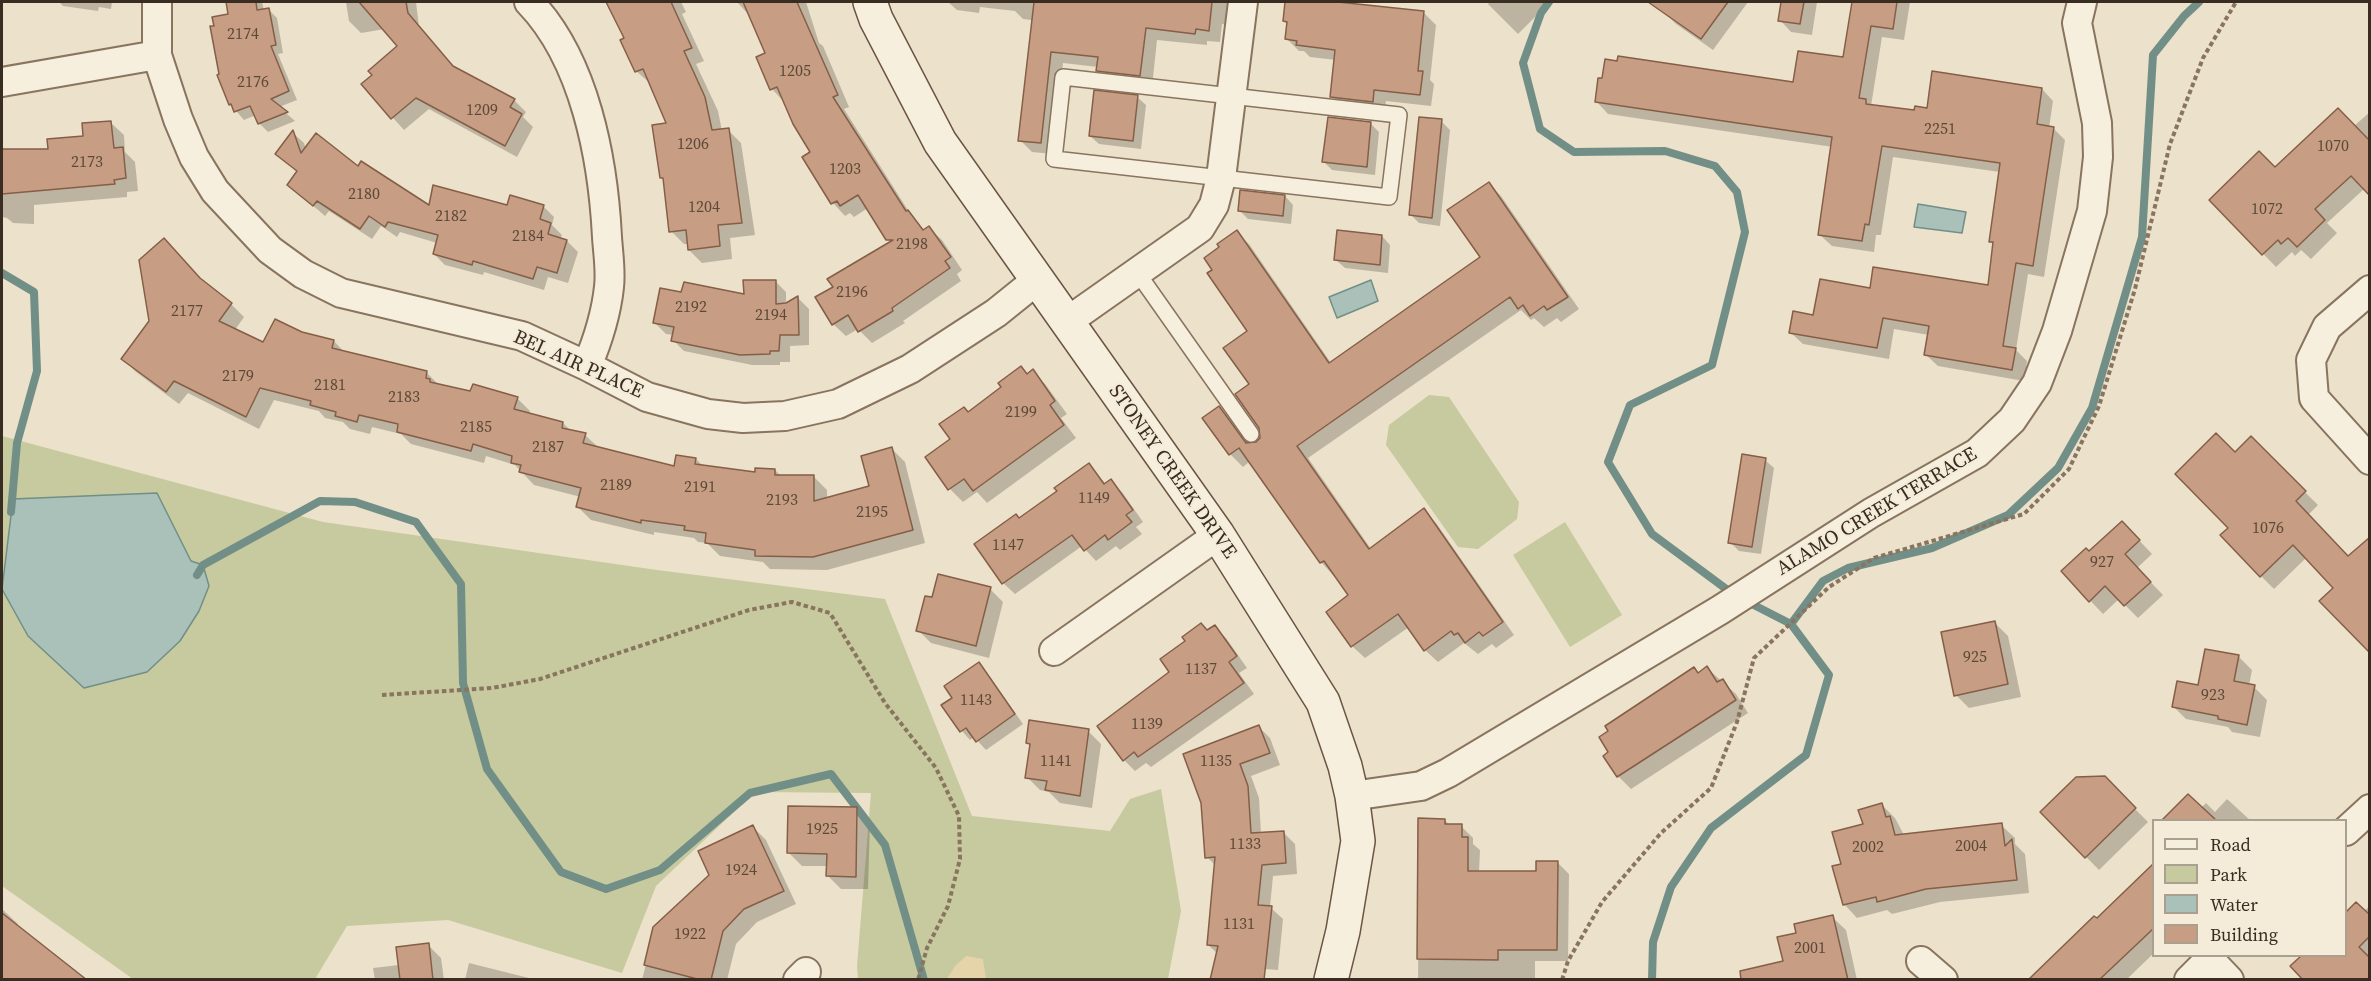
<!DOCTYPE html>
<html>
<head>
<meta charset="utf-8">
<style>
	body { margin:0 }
	#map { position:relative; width:2371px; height:981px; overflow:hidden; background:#ece1ca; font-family:"Source Serif 4",serif }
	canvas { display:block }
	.frame { position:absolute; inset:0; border:3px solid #392d22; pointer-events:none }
	.legend { position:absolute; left:2152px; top:819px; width:195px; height:138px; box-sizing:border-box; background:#f4ecd9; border:2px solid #a9a090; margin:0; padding:8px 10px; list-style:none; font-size:18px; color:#392d22 }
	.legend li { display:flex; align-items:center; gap:12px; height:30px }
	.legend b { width:30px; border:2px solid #a9a090 }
</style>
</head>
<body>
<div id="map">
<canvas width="2371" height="981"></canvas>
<div class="frame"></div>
<ul class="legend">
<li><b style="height:8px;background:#f7efdd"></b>Road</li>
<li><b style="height:16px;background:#c6ca9e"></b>Park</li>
<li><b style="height:16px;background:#aac1ba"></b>Water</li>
<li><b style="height:16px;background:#c79e83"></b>Building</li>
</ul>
</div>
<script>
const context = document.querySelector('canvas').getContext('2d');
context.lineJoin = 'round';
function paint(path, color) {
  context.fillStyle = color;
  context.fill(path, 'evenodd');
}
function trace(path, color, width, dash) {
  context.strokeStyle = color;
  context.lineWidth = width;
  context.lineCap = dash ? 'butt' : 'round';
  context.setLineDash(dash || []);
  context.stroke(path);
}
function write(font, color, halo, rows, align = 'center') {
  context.font = font + ' "Source Serif 4",serif';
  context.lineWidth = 4.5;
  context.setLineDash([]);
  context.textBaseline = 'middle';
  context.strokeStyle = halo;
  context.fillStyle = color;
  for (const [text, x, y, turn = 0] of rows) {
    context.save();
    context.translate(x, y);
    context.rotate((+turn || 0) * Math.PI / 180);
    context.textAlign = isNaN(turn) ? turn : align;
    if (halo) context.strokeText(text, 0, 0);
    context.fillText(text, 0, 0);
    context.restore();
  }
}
paint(new Path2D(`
	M1429,395l20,2 70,105 -2,17 -39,30 -20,-2 -72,-102 3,-20z
	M2,436l321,86 334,48 228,29 87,217 138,15 20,-32 31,-10 20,122 -13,68h-310l-1,-13 14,-173 -116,-1 -99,94 -34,87 -174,-53 -101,6 -32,53h-182l-131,-93z
	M1565,522l57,93 -52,32 -57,-92z`), '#c6ca9e');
paint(new Path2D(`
	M966,956l17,3 3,20h-39l8,-13z`), '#e5d4aa');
const water = new Path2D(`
	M1918,204l48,8 -4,21 -48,-6z
	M1371,280l7,21 -41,17 -8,-21z
	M157,493l34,68 12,4 6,21 -10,25 -19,30 -33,31 -63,16 -56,-52 -26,-47 11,-90z`);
paint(water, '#aac1ba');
trace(water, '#718f87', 1.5);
paint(new Path2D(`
	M59,2h53l-1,7 -12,-2 -1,4 -35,-5z
	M227,2h35l2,8 4,-1 9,9 6,35 -5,1 19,46 -18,7 16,14 -27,11 -9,-9 -3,-8 -12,5 -14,-16v-89z
	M346,2h70l3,25 36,41 59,32 12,12 -3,5 10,10 -16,30 -88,-48 -25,21 -41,-45 36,-39 -14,-17 -24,4 -12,-12z
	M607,2h74l5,10 -4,2 22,47 -8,3 22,47 4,20 6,-1 13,13 14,92 -25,3 2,21 -30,4 -13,-13v-6h-5l-13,-13 -6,-50 -4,-4 7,-53 -17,-40 -15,-13 -10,-33z
	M737,2h69l13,41 4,3 26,61 -5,2 67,106 14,16 4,-3 13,12 20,30 -5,4 4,7 -58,40 2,2 -33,20 -14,-14 -12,7 -13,-12 2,-37 56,-44 -23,-35 -14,9 -4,-4 -5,3 -12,-13 -29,-45 8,-5 -28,-51 -12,-13 -5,-36 -17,-37z
	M948,2h282l-2,23 -6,-1 -2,18 -13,-1v4l-50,-5 -5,47 -42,-4 -12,-13v-3l-35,-4 -10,91 -21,-2 -12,-12 13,-117 -2,-3 -8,-1 -8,-8 -35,-4 -1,6 -22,-3z
	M1286,2h39l99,11 12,12 -6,55 4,4 -3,22 -45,-5 -2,12 -40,-4 -12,-12 4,-37 -26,-3 -6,-6h-5l-12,-12 1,-14 -4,-4z
	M1490,2h60l-32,32 -30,-30z
	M1672,2h76l-35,48 -37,-26 -12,-12z
	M1782,2h35l-5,33 -21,-3 -11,-12z
	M1854,2h56l-6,38 -22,-3 -11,69 44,6 127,-23 11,12 -4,27h4l12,12 -21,137 -16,-3 -12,76 11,11 -3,20 -86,-15 -12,-11 3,-20 -35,-6 -5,30 -86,-15 -12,-11 23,-17 57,-26 118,-3 5,-42 -4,-4 10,-69 -107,-15 -12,78h-5l-2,17 -42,-6 -12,-11 13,-88 -225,-33 -11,-12 197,-18 50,-25z
	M1137,97l9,8 -5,44 -42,-5 -9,-8z
	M2370,112v82l-6,-5 -37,34 10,10 -26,26 -10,-9 -6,6 -3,-4 -16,15 -65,-67 64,-31 79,-43z
	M1441,121l9,9 -10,96 -21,-3 -8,-8z
	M110,122l14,13 1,17 10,10 3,29 -11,1v5l-93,8v19l-21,-1 -6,-5 -5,-1v-67l47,1 36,-13z
	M1370,123l9,9 -4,43 -43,-5 -8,-8z
	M293,133l11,10 2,6 52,19 72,39 113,-1 11,11 -2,8 10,10 -2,4 7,2 11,11 -10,31 -20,-6 -4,13 -60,-18 -1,3 -38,-10 -11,-11 3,-11 -37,-11 -3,5 -16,-11 -9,13 -43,-28 -4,5 -36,-31 9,-12 -21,-19z
	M1489,184l12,12 78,113 -18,13 -4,-4 -13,9 -10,-9 -3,2 -10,-10 -213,148 63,91 52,-39 13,13 78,112 -18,13 -4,-4 -14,10 -14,-11 -26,19 -13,-12 -16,-23 -44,31 -13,-12 -2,-50 -15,-22 -2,1 -12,-13 -71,-101 -7,6 -13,-13 -26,-36 15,-10 30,36h8l5,-6 -11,-53 -1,-53 -36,-61 22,-39 13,12 82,119 151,-106z
	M1285,196l8,9 -2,19 -43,-5 -9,-9z
	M1382,236l8,9 -2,28 -43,-5 -9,-8z
	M775,281l11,11v13l12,-7 11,11v36l-19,1v16h-10v3h-28l-68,-14 -11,-11 1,-5 -8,-1 -11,-11 28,-29 62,2z
	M203,283l28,21 13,13 -9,13 29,14 37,-10 33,7 11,12 82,20 13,13 32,7 45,5 13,13 -1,4 34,8 8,8 14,4 14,13 77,19 20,-8 8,8 52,7 19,-4 6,6 33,1 13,13v9l44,-12 21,-38 13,13 20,81 -98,27 -57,-1 -7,-7 -43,-6 -13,-13 -9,-1 -4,-4 -40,-6v3l-63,-15 -13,-13 3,-10 -47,-12 -19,-20 -29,-9 -2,7 -73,-19 -10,-10 -29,-7 -2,7 -20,-5 -7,-7 -18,-4 -6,-7 -45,-11 -15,29 -71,-36 -9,11 -43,-32 -13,-13z
	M1021,368l7,7 4,-4 13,13 22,30 -6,4 15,20 -89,65 -10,-11 -14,10 -13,-13 -23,-32 25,-17 16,-27 35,-25z
	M2251,439l67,66 -10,10 41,43 -13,30 -29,-31 -33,32 -13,-13 -31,-48 5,-74z
	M1765,460l9,8 -13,86 -22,-3 -9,-9z
	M1089,465l17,19 4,-3 12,11 21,30 -7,5 6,7 -22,16 -4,-4 -20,15 -14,-15 -67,48 -12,-11 16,-63 40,-28z
	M2135,536l17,18 -15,14 26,27 -25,23 -19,-19 -16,15 -40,-42z
	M990,589l13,13 -14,56 -58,-15 -13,-13z
	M1995,623l13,13 13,61 -52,11 -13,-13z
	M1215,627l11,11 21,30 -8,5 15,21 -103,73 -5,-4 -11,8 -11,-11 63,-119z
	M2239,657l13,13 -3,16 5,1 13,13 -7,37 -28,-5 -4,-5 -42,-8 -13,-13z
	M979,664l8,9 36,51 -37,26 -12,-13 -4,3 -8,-9 -18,-26 10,-7z
	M1707,668l29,26 12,19 -117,76 -13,-13 -13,-20 89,-87 5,5z
	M1259,727l11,11 10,27 -29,11 8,22 2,36 22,-2 12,12 2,30 -24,2 -3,31 13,12 -5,51 -13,-1 -3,11 -44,-26 -10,-9 8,-79 -9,-9 -4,-55z
	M1088,731l13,13 -9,64 -32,-5 -11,-11 -9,-2 -13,-13 4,-31 -4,-4z
	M2104,778l44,44 -49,48 -57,-58z
	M2227,799l23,21 -84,-1 35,-11 5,-5 9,9z
	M1882,805l13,13 9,17 97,-10 14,13v6l10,10 4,39 -89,9 -48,12 -5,-4 -30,8 -13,-14 -1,-39 21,-40z
	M857,808l13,13 -2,68h-27l-13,-13v-10h-26l-13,-13z
	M1420,820h25l5,6h11l12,12v6l7,6 -1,22 58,1 20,-11 12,12 -1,87h-33v19h-117z
	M753,827l13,13 30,64 -39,18 -21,22 -9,36h-85l13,-52 56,-53z
	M2154,865v88l-28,27h-95l66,-59z
	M2356,904l8,7 6,-5v74l-78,-14 11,-10h43v-42z
	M2,909l16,15 -2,2 71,54h-85z
	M1832,917l14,13 11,50h-74l1,-18 14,-28z
	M428,945l13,13 3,22h-69l-2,-12 26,-3z
	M469,963l68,17h-72z`), '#0003');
trace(new Path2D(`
	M1549,2l-8,11 -18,50 17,66 34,23 91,-1 50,15 22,26 8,40 -33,133 -82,40 -22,57 44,72 81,60
	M2,273l32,19 3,79 -20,72 -6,69
	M197,575l6,-10 117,-64 35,1 61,20 45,62 2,99 24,86 74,103 45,17 54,-19 90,-77 81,-19 54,71 39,135
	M1791,624l32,-43 25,-13 84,-20 76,-33 50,-47 34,-60 50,-171 11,-182 31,-39 15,-14
	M1652,980l1,-38 18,-55 40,-59 95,-73 23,-80 -38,-51 -47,-24`), '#718f87', 8);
const building = new Path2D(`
	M226,2h30l1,8 12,-2 7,37 -5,1 18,45 -18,8 17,13 -30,12 -8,-18 -16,6 -3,-8 -2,1 -12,-30 2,-1 -9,-48h4l-2,-9 16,-3z
	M359,2h47l2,11 45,53 62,33 -5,8 12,7 -17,32 -89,-48 -25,21 -30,-35 11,-9 -4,-4 29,-25z
	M606,2h65l21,46 -8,3 21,46 7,33 17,-2 13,95 -24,2 2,21 -32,4 -2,-20 -17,2 -6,-54h-3l-8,-53 14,-2 -23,-54 -8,3 -15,-32 4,-2z
	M743,2h54l41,93 -5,2 73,114 2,-1 15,20 6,-4 22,31 -6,4 5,7 -58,40 1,3 -35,21 -10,-17 -16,10 -17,-28 18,-10 -6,-8 66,-39h-7l-28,-45 -18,11 -3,-5 -6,3 -29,-47 8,-5 -17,-28 -16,-37 -7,3 -14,-33 9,-4z
	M1034,2h178l-3,29 -13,-2 -1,5 -49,-6 -6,48 -44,-5 2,-14 -47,-5 -10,91 -23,-2z
	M1285,2h53l86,9 -6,60h5l-3,24 -46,-5 -1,12 -43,-5 5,-47 -39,-5 1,-4 -12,-2 2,-17 -4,-1z
	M1648,2h80l-27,37z
	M1781,2h23l-4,22 -22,-3z
	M1852,2h45l-4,27 -22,-3 -12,72 7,1v5l48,6 1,-4 12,2 5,-37 110,17 -5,36 17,3 -21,139 -17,-3 -13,83 13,2 -4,22 -88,-15 5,-29 -46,-8 -6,30 -88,-15 4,-22 20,4 7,-36 50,9 3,-21 115,18 5,-43h-4l11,-79 -118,-17 -13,79 -4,-1 -3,17 -44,-6 14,-98 -237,-35 3,-24h4l3,-19 12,2 1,-5 175,26 5,-31 45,6z
	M1094,90l44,5 -5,46 -44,-5z
	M2338,108l32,33v55l-19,-20 -36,33 10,11 -28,27 -9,-9 -7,6 -3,-4 -16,15 -53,-55 50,-49 16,16z
	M1328,117l43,5 -4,45 -45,-5z
	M1419,117l23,2 -10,99 -23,-3z
	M111,121l3,27 9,-1 3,31 -12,2 1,4 -113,10v-45h46l-1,-10 36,-3 -1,-13z
	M293,130l8,23 15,-20 42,33 3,-5 68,44 4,-20 74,20 3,-10 34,10 -4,14 11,4 -3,11 19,6 -10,33 -20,-6 -4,12 -60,-18 -1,4 -39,-11 5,-19 -50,-13 -3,5 -16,-11 -9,13 -43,-28 -4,5 -26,-21 10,-14 -22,-17z
	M1489,182l79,115 -21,13 -3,-4 -14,10 -7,-11 -5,4 -8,-12 -213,149 72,103 55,-41 79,114 -20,14 -4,-4 -14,11 -7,-10 -4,2 -3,-4 -27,20 -26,-37 -47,33 -25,-35 22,-17 -24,-34 -4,2 -81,-115 -10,7 -27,-37 17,-12 27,37 10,-1 4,-4 -1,-10 -24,-34 14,-10 -26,-36 24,-17 -40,-58 5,-3 -8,-12 15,-11 -2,-3 20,-14 92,133 151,-106 -33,-47z
	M1240,190l45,5 -2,21 -45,-5z
	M1337,230l45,5 -2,30 -46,-5z
	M164,238l36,40 32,25 -13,18 44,21 12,-23 27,13 32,8 -2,8 95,23 -1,7 4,1v3l40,9 3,-7 45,13 -4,12 49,13 -1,6 24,5 -3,10 91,23 2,-11 20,3 -1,6 60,8v-4l20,1v6h39v26l55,-15 -8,-30 31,-9 21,83 -100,27 -58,-1v-6l-50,-7 1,-10 -22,-3 1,-4 -44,-6v3l-65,-16 5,-19 -62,-16 2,-7 -10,-2 1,-7 -39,-12 -2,7 -74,-19 1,-8 -39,-9 -2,7 -22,-6 1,-4 -26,-7 1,-4 -51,-13 -14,29 -72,-36 -8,11 -45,-33 28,-38 -10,-61z
	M743,280h33v24l10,-1 12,-7 1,39h-19l-1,16h-9v3l-30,1 -69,-14 3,-14 -21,-4 7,-35 21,4 3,-10 60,12z
	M1021,366l6,8 6,-5 22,32 -5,4 14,20 -91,66 -9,-12 -16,11 -23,-33 25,-18 -11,-15 25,-17 4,5 33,-25 -3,-4z
	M2216,433l19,19 16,-16 55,55 -10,10 52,55 22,-19v116l-51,-52 14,-13 -40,-43 -33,32 -40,-42 8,-7 -53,-54z
	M1742,454l24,4 -14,89 -24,-4z
	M1089,463l15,21 7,-5 22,31 -7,5 6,7 -24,18 -3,-5 -21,16 -12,-16 -70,49 -28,-40 42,-30 3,4 38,-27 -3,-3z
	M2122,521l18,19 -15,14 26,28 -27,24 -19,-20 -16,16 -28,-31 25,-23 3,3z
	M938,574l53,13 -15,59 -60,-15 9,-35 7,1z
	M1995,621l13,63 -54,12 -13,-64z
	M1201,623l6,7 8,-5 22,31 -8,6 15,21 -106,74 -4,-5 -11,9 -26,-35 72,-54 -9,-13 25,-18 -3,-4z
	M2205,649l34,6 -5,26 21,4 -8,40 -29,-6v-3l-46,-9 5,-26 21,4z
	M979,662l36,52 -39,28 -10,-14 -6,4 -19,-27 11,-7 -8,-12z
	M1707,666l10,16 6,-3 13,21 -119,77 -14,-21 5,-4 -9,-15 9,-6 -3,-5 89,-59 4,6z
	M1029,720l60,9 -9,67 -35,-6 2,-9 -22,-3 5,-34 -4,-1z
	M1259,725l11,28 -30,11 8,22 3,47 33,-2 2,32 -24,2 -4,40 14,1 -8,74h-54l8,-34 -11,-1 8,-88 -10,1 -4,-55 -18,-49z
	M2105,776l31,32 -51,50 -45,-46 36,-35z
	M2188,794l28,26h-54z
	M1882,803l4,14 4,-1 5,19 107,-12 3,23 7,-7 5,41 -91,9 -49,13 -1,-5 -33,8 -11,-39 9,-2 -9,-32 31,-8 -5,-14z
	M788,806l69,1 -1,70 -30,-1 1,-22 -40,-1z
	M1418,818l27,1v5h17v13h6v34h68v-10h22l-1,89h-59v10l-81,-1z
	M753,825l31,66 -40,18 -21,22 -12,49h-10l-57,-15 9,-38 56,-52 -11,-24z
	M2154,863v65l-55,52h-71l66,-64 3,2z
	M2356,902l14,13v21l-11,11 11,11v22h-67l-13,-14 11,-10h45v-44z
	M2,913l85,67h-85z
	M1833,915l15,65h-107l-1,-9 43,-10 -6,-24 19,-4 -2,-9z
	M429,943l4,37h-33l-4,-33z`);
paint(building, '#c79e83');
trace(building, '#855e47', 1.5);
const lane = new Path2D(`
	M1063,77l336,38 -10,82 -335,-38z
	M1137,272l114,162`);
const street = new Path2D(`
	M157,2v53l21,64 16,38 21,34 55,59 33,24 38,19 181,43 65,30 60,31 61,17 35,4 42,-2 53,-12 72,-35 86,-56 41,-33
	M529,2c56,58 74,157 78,235 1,16 4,34 2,50 -3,28 -11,53 -22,79
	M2,82l155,-27
	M2370,290l-43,37 -16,33 3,38 56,62
	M1068,321l132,-93 14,-23 7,-27 22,-176
	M1054,651l164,-116
	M1352,796l69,-10 27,-13 272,-163 151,-97 106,-60 35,-33 25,-37 20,-52 35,-120 6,-54 -1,-34 -20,-100 5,-21
	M2346,831l24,-22
	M2209,959l20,21
	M1921,961l22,19
	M798,980l8,-8
	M2189,980l24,-24`);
const secondary = new Path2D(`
	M870,2l6,17 64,123 278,393 105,167 22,64 7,30 6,45 -15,90 -12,49`);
trace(lane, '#88745f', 18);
trace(street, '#88745f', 32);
trace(secondary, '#6a5542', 36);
trace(new Path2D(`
	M382,695l110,-7 48,-9 209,-69 43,-8 38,11 55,90 51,65 23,48 1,43 -12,47 -21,42 -9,32
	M1562,980l6,-19 34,-59 59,-69 50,-45 26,-66 17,-64 75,-71 45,-29 150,-44 45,-45 30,-63 36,-117 35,-145 33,-86 33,-56`), '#88745f', 4, [4.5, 3]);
trace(lane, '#f7efdd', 15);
trace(street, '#f7efdd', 28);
trace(secondary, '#f7efdd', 33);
write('16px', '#5c493a', null, [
	["2174",243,35],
	["1205",795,72],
	["2176",253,83],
	["1209",482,111],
	["2251",1940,130],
	["1206",693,145],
	["1070",2333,147],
	["2173",87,163],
	["1203",845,170],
	["2180",364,195],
	["1204",704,208],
	["1072",2267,210],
	["2182",451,217],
	["2184",528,237],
	["2198",912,245],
	["2196",852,293],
	["2192",691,308],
	["2177",187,312],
	["2194",771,316],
	["2179",238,377],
	["2181",330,386],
	["2183",404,398],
	["2199",1021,413],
	["2185",476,428],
	["2187",548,448],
	["2189",616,486],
	["2191",700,488],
	["1149",1094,499],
	["2193",782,501],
	["2195",872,513],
	["1076",2268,529],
	["1147",1008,546],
	["927",2102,563],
	["925",1975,658],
	["1137",1201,670],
	["923",2213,696],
	["1143",976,701],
	["1139",1147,725],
	["1141",1056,762],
	["1135",1216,762],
	["1925",822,830],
	["1133",1245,845],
	["2004",1971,847],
	["2002",1868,848],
	["1924",741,871],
	["1131",1239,925],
	["1922",690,935],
	["2001",1810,949]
]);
write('20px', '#392d22', '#f4ecd9', [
	["BEL AIR PLACE",578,365,24],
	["STONEY CREEK DRIVE",1172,472,55],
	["ALAMO CREEK TERRACE",1877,512,-31]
]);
</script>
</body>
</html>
